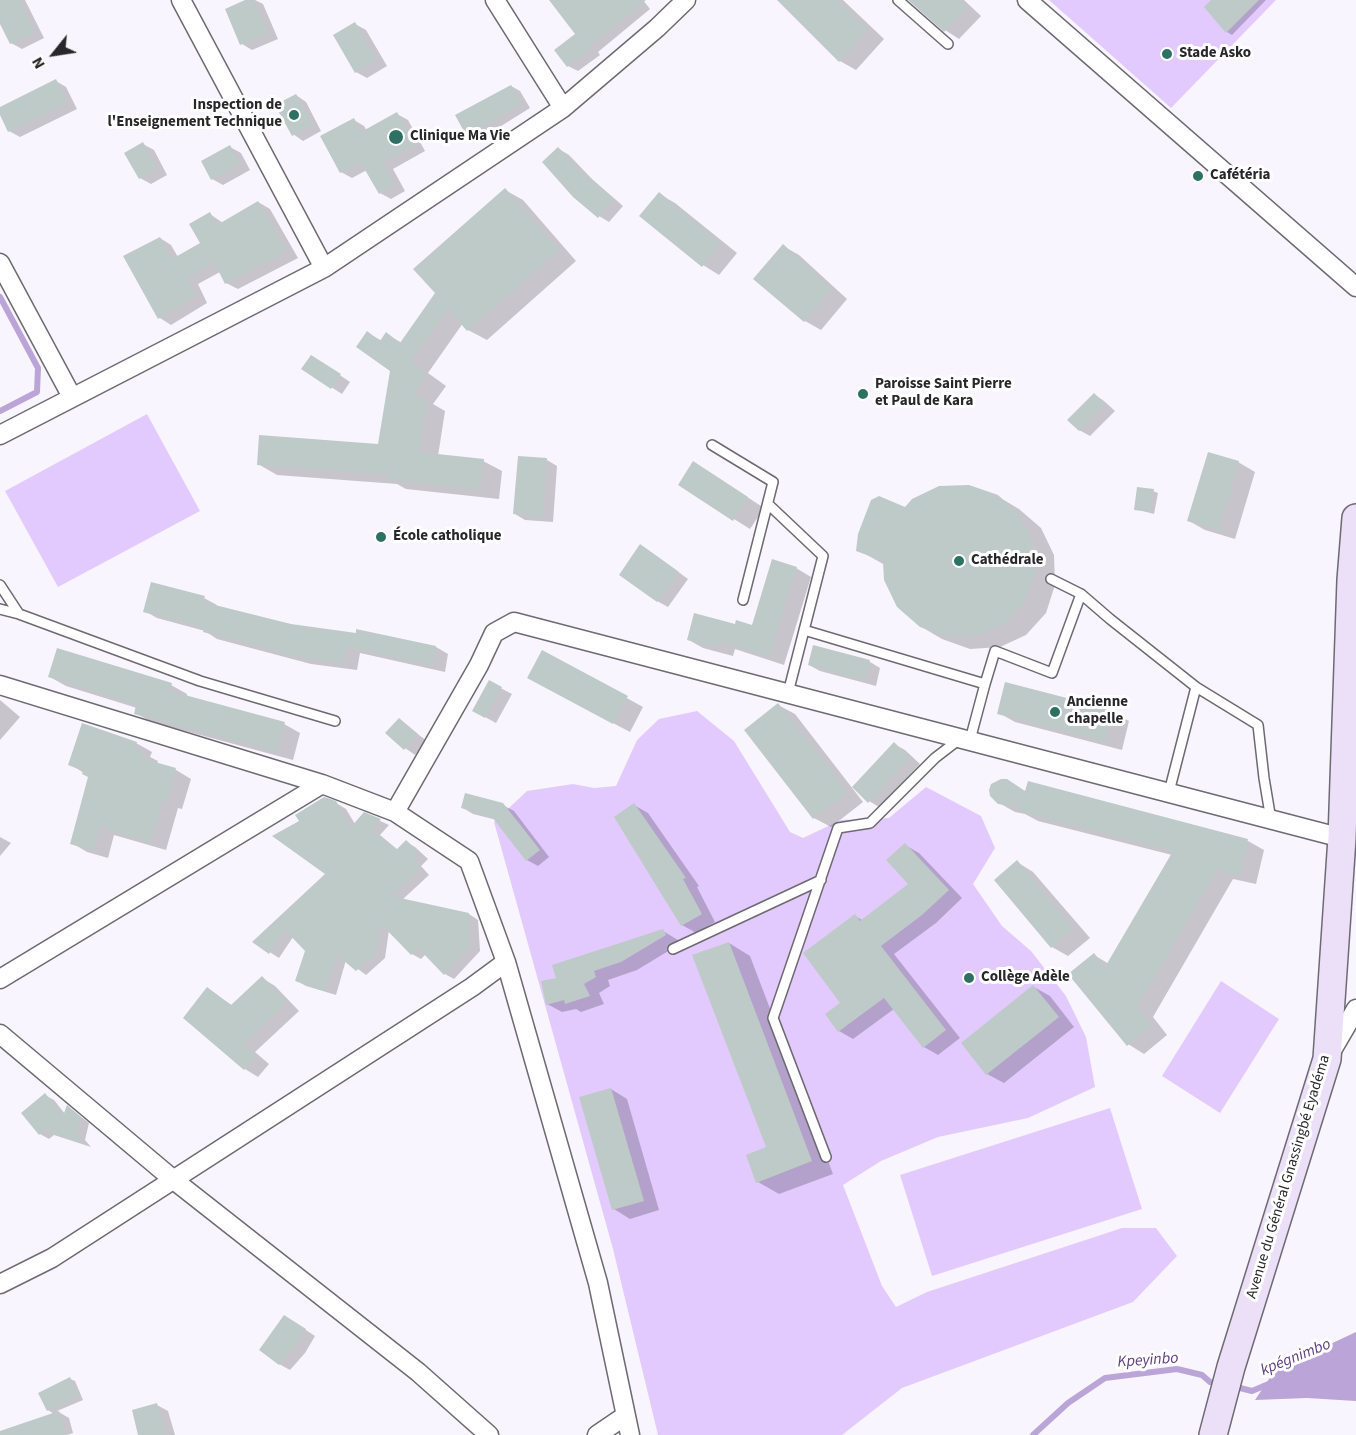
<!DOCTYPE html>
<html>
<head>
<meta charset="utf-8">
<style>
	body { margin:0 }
	#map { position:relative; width:1356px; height:1435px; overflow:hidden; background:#f9f5fe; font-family:"Source Sans 3",sans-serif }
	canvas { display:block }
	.north { position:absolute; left:24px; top:24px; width:60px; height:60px; -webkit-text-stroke:4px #fff; paint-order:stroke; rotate:240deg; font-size:16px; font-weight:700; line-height:24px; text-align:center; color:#28272a }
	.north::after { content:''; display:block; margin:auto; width:21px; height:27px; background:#28272a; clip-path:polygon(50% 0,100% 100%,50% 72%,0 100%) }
</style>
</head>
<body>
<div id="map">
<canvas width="1356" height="1435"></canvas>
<div class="north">N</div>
</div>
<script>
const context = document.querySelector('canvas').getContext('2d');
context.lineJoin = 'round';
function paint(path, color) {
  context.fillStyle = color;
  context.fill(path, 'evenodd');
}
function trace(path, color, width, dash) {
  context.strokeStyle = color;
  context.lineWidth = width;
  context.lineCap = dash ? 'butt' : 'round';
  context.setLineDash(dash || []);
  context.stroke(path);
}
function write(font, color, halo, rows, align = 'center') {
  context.font = font + ' "Source Sans 3",sans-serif';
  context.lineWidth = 6;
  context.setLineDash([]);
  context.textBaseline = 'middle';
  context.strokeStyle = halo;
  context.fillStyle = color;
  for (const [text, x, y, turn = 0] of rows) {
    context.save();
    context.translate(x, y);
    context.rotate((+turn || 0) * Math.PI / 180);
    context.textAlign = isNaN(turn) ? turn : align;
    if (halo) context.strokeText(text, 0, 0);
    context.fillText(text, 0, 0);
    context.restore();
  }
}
paint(new Path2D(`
	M1049,0h227l-105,108z
	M147,414l53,97 -142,76 -53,-96z
	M697,711l37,30 56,91 13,6 38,-18 48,-2 37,-31 55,29 14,32 -22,36 29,42 29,25 35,45 20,41 9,50 -67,31 -90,19 -57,24 -38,24 39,101 14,21 31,-15 195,-64h34l21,28 -44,46 -231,86 -60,47h-184l-45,-186 -119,-427 33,-31 46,-7 21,4 22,-2 21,-46 22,-21z
	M1221,981l58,38 -59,94 -58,-37z
	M1110,1108l32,101 -210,67 -32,-101z`), '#e2cafe');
paint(new Path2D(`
	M1356,1332v69l-49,-3 -52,2 20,-30z`), '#bba4d7');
paint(new Path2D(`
	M0,0h25l19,38 -22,11 -11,-6 -11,-23z
	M249,0h6l8,4 15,35 -26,11 -10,-6z
	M550,0h93l7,9 -52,43 2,3 -22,16 -10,-5 9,-32z
	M779,0h64l41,39 -28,31 -16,-9z
	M909,0h55l17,16 -22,23 -14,-9z
	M1214,0h52l-34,35 -5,-3 -21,-25z
	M355,24l11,6 21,36 -20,12 -11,-6z
	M56,81l10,6 11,22 -57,28 -11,-6 -9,-23z
	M511,86l9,5 10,17 -53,33 -9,-5z
	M296,95l10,7 15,29 -18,10 -10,-7z
	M397,114l11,6 17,31 -32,18 12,22 -14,8 -11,-6 -13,-23 -15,8 -11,-6 -19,-35 32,-17 10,6 3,5z
	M143,144l11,6 13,25 -16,9 -11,-6z
	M230,147l11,6 9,17 -27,15 -11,-6z
	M559,149l10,6 23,24 31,27 -14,16 -10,-6z
	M505,190l18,10 53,61 -89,79 -19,-10 -5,-7 -35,50 18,13 -13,18 12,7 -7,45 45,5 19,10 -3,28 -93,-10 -9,-5 -120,-9 -19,-11 121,-19 13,-75 -24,-37 14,8 4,-7 16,9z
	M659,194l16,9 62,50 -18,22 -16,-10z
	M258,202l12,7 28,49 -60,31 -12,-6 -6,-11 -22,12 9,19 -36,22 -11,-7v-80l11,7 7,12 24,-14 8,-29 13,9z
	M783,246l16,9 48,44 -26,31 -16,-9 -49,-42z
	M322,363l28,19 -8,12 -39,-25z
	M1094,394l10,7 11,10 -25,25 -11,-6z
	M547,460l10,6 -4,56 -28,-2 -10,-6z
	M1238,462l17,10 -20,67 -30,-9 -16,-9z
	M709,472l55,36 -14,21 -16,-10z
	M1153,491l5,2 -4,21 -19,-5z
	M997,496l22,13 22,19 13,27 1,30 -9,28 -20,22 -26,12 -30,2 -28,-10 -22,-13 -35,-61 -27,-15 47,-41z
	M651,552l37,27 -20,28 -11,-6z
	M796,568l15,9 -27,88 -49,-16 -2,7 -30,-8 -14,-8 47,-14 17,1z
	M204,598l13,7 -1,2 74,18 146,22 12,7 -3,18 -85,-19 -3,17 -46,-6 -94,-25 -12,-8 -48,-13 -12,-7z
	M814,647l56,15 10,6 -4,18 -56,-15 -11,-6z
	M543,652l100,55 -13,25 -85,-45z
	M50,677l121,8 16,9v3l97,27 16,9 -7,27 -141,-38 -17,-9 2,-5 -71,-22z
	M489,682l23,12 -16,29 -22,-12z
	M1006,684l107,28 16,9 -7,29 -107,-28 -16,-9z
	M0,700l20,17 -20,23z
	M778,705l17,9 68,88 -32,25 -17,-9z
	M399,720l28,21 -12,14 -10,-7z
	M136,743l16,9 -2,5 8,4 -1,3 19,6 15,9 -9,30 -4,-1 -12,42 -52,-15 -6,23 -21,-6 -15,-9 18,-66 -20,-13z
	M894,744l11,6 15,14 -41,43 -10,-6z
	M1026,793l222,48 16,9 -8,34 -23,-5 -80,138 14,18 -23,19 -16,-10 -34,-89 15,9 63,-109 -134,-34 -13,-7 -10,-2 -16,-9z
	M336,803l10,6 9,15 10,-10 24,11 -9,10 18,15 8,-8 9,5 13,12 -7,7 8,9 -27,25 67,14 9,6 2,31 -26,28 -9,-5 -19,-20 -5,5 -9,-5 -23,-24 -4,28 -19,17 -20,-15 -10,35 -30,-9 -9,-5 9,-30 -13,-14 -14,21 -25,-16 73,-68z
	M503,805l11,6 35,46 -11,9 -11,-6 -30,-40 -24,-6 -10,-6z
	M634,805l14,8 51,73 -2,1 18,35 -19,11 -14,-8z
	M0,837l11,6 -11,13z
	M905,845l14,8 43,45 -26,25 -42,31 66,84 -22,17 -14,-8 -30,-38 -41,30 -14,-8 16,-115 7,4 49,-36z
	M1017,862l16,10 57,66 -22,18 -16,-9z
	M663,931l15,9 2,4 -43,26 -29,10 2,6 -11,7 5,11 -23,8 -5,-3 -14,3 -15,-8 11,-25z
	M729,943l21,13 83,218 -54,20 -21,-12 10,-34z
	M262,978l13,8 24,25 -44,41 14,12 -11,13 -13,-8 -60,-51 22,-29 26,17z
	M1034,987l16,9 24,31 -70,56 -17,-9z
	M611,1089l16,10 32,111 -29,9 -16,-10z
	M45,1095l9,5 11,14 3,-7 21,16 -4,17 6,7 -37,-12 -5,4 -9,-5 -17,-21z
	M295,1323l20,13 -10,17 -15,17 -11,-6z
	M70,1379l5,2 8,19 -26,11 12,7 4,15 -6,2h-67v-3l54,-18 -6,-4z
	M157,1405l11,6 7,24h-35z`), '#0003');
trace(new Path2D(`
	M0,297l38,71 -1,24 -37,19
	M1232,1386l20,5 19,-8
	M1033,1435l35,-32 37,-25 72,-9 25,6 8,7 9,2`), '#bba4d7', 6);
paint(new Path2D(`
	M0,0h19l16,32 -25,12 -10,-20z
	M245,0h9l14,33 -28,12 -15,-36z
	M549,0h97l-57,46 2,3 -24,18 -13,-17 21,-16z
	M777,0h61l30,29 -29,33z
	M908,0h52l8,7 -24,25z
	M1211,0h48l-33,33 -22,-26z
	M355,22l22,38 -22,13 -22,-38z
	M56,79l12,24 -60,29 -8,-17v-8z
	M511,85l11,18 -55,34 -12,-22z
	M296,94l16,31 -20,11 -17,-31z
	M397,112l18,33 -32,18 12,21 -16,10 -18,-31 -21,10 -20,-37 34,-18 7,14z
	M143,142l14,27 -18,10 -15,-26z
	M230,145l10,19 -29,16 -10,-19z
	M558,147l23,24 33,28 -16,19 -25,-21 -31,-35z
	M505,188l54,62 -92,81 -19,-22 -37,53 17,12 -15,22 15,3 -9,53 65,7 -3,31 -95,-10 1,-5 -130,-10 2,-30 119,9 12,-73 -34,-24 11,-16 13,10 6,-9 14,11 35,-50 -22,-24z
	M659,192l62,51 -19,24 -63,-51z
	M258,201l29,50 -62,33 -11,-22 -27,16 9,18 -38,23 -35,-63 37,-19 12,22 28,-16 -11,-19 21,-12 7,13z
	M783,244l49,45 -28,33 -51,-43z
	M311,355l30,19 -10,15 -30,-20z
	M1094,393l11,11 -26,27 -12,-11z
	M1208,452l31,9 -20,70 -32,-10z
	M518,456l29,2 -4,59 -30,-3z
	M693,461l55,36 -15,24 -55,-36z
	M969,485l29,10 22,20 13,27 2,30 -10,29 -20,22 -27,13 -30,1 -28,-10 -23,-20 -13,-27 -1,-19 -27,-10 2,-17 13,-34 8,-4 26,11 7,-8 27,-13z
	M1137,487l17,2 -4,23 -16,-2z
	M640,544l39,28 -22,30 -38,-27z
	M772,559l25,8 -28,90 -49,-15 -2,6 -31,-8 7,-27 41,11 1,-4 16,5z
	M151,582l54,14 -2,6 88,22 65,9v-4l80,17 -4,20 -85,-19 -2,17 -48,-7 -94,-25 1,-4 -61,-16z
	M813,645l57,15 -5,21 -57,-16z
	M57,648l115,35 -2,8 115,31 -8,30 -143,-38 2,-9 -88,-28z
	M542,650l86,46 -15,28 -86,-46z
	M489,680l13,7 -17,31 -13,-7z
	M1005,682l108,28 -8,32 -108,-28z
	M778,703l70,89 -35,27 -69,-89z
	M399,718l19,16 -14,16 -19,-17z
	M82,723l55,19 -2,7 8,2 -2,7 35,10 -9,33 -4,-1 -12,43 -52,-16 -6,24 -23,-7 18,-67 -6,-3 1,-3 -15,-6z
	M894,742l16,16 -42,45 -16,-16z
	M1001,779h6l18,12 3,-10 220,58 -8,37 -23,-6 -80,137 15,18 -25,21 -59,-72 26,-21 11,14 68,-116 -153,-39 1,-5 -23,-3 -8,-8 -1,-6 2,-6z
	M465,793l38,10 37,47 -14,11 -34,-44 -31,-9z
	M324,797l12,4 15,26 13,-15 17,7 -9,10 24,21 10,-10 14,13 -7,7 8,9 -30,27 78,17 2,32 -27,30 -26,-27 -7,7 -30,-31 -5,29 -20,18 -19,-16 -11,36 -31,-10 10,-30 -20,-21 -16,24 -17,-12 73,-68 -53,-38 27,-15 -4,-6z
	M634,803l52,75 -3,1 19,35 -21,12 -67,-109z
	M905,843l44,47 -27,25 -41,31 65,84 -23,18 -39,-50 -46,34 -13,-18 15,-11 -37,-50 52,-39 5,7 48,-37 -22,-24z
	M1017,860l57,69 -23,19 -57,-68z
	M663,929l3,6 -45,27 -27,9 2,6 -12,7 6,12 -25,8 -1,-4 -18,5 -5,-24 15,-3 -4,-13z
	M729,942l83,219 -56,22 -10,-28 20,-8 -74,-192z
	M262,976l25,26 -44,42 14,12 -13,14 -61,-52 24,-31 24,18z
	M1033,985l26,32 -73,58 -25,-32z
	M611,1088l33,113 -32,9 -33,-113z
	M45,1093l18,23 4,-11 14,12 -4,17 8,10 -41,-13 -5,4 -18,-22z
	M284,1315l22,14 -12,18 -15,18 -20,-15z
	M70,1377l9,20 -32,14 -9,-18z
	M157,1403l9,32h-28l-6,-25z
	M59,1411l7,24h-66v-4z`), '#becac7');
const service = new Path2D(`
	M898,0l50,44
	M712,445l61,37 -30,118
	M768,504l55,52 -35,137
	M0,585l19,29
	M1081,594l29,25 86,68 -27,105
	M0,609l19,5 181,67 135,40
	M804,630l181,54 -15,56
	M985,684l10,-33 57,22 29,-79 -30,-15
	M1196,687l62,38 6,53 7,42
	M673,949l148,-69
	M826,1157l-53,-139 65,-190 32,-5 65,-65 26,-20`);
const minor = new Path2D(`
	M181,0l143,268
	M495,0l68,108
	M1027,0l329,287
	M0,263l72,134
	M0,435l324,-167 239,-160 94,-80 29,-28
	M0,685l322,99 73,28 74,49 37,101 92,321 32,152
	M395,812l84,-147 15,-32 20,-11 828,216
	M0,979l322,-195
	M0,1034l175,147 243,191 71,63
	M1331,1052l25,-43
	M0,1284l52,-26 420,-271 34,-25
	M597,1435l28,-19`);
const secondary = new Path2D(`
	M1213,1435l18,-68 96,-308 15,-221 9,-258 5,-62`);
trace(service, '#6d6a72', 12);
trace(minor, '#6d6a72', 21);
trace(secondary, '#6d6a72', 30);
trace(service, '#fff', 9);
trace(minor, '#fff', 18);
trace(secondary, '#ebe0f8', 27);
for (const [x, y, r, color] of [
	[1167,54,6,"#2d7162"],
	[294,115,6,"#2d7162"],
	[396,137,8,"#2d7162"],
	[1198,176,6,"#2d7162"],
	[863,394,6,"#2d7162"],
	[381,537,6,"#2d7162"],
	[959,561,6,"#2d7162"],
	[1055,712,6,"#2d7162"],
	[969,978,6,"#2d7162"]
]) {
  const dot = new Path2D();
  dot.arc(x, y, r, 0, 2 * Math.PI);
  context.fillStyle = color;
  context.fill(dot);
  trace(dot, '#fff', 2);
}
write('bold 15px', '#28272a', '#fff', [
	["Stade Asko",1179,54],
	["Inspection de",282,106,"right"],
	["l'Enseignement Technique",282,123,"right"],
	["Clinique Ma Vie",410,137],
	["Cafétéria",1210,176],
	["Paroisse Saint Pierre",875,385],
	["et Paul de Kara",875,402],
	["École catholique",393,537],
	["Cathédrale",971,561],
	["Ancienne",1067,703],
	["chapelle",1067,720],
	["Collège Adèle",981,978]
], 'left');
write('15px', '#28272a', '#fff', [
	["Avenue du Général Gnassingbé Eyadéma",1289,1177,-73]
]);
write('italic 16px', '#614181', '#fff', [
	["kpégnimbo",1296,1358,-22],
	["Kpeyinbo",1148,1361,-4]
]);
</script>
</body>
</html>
